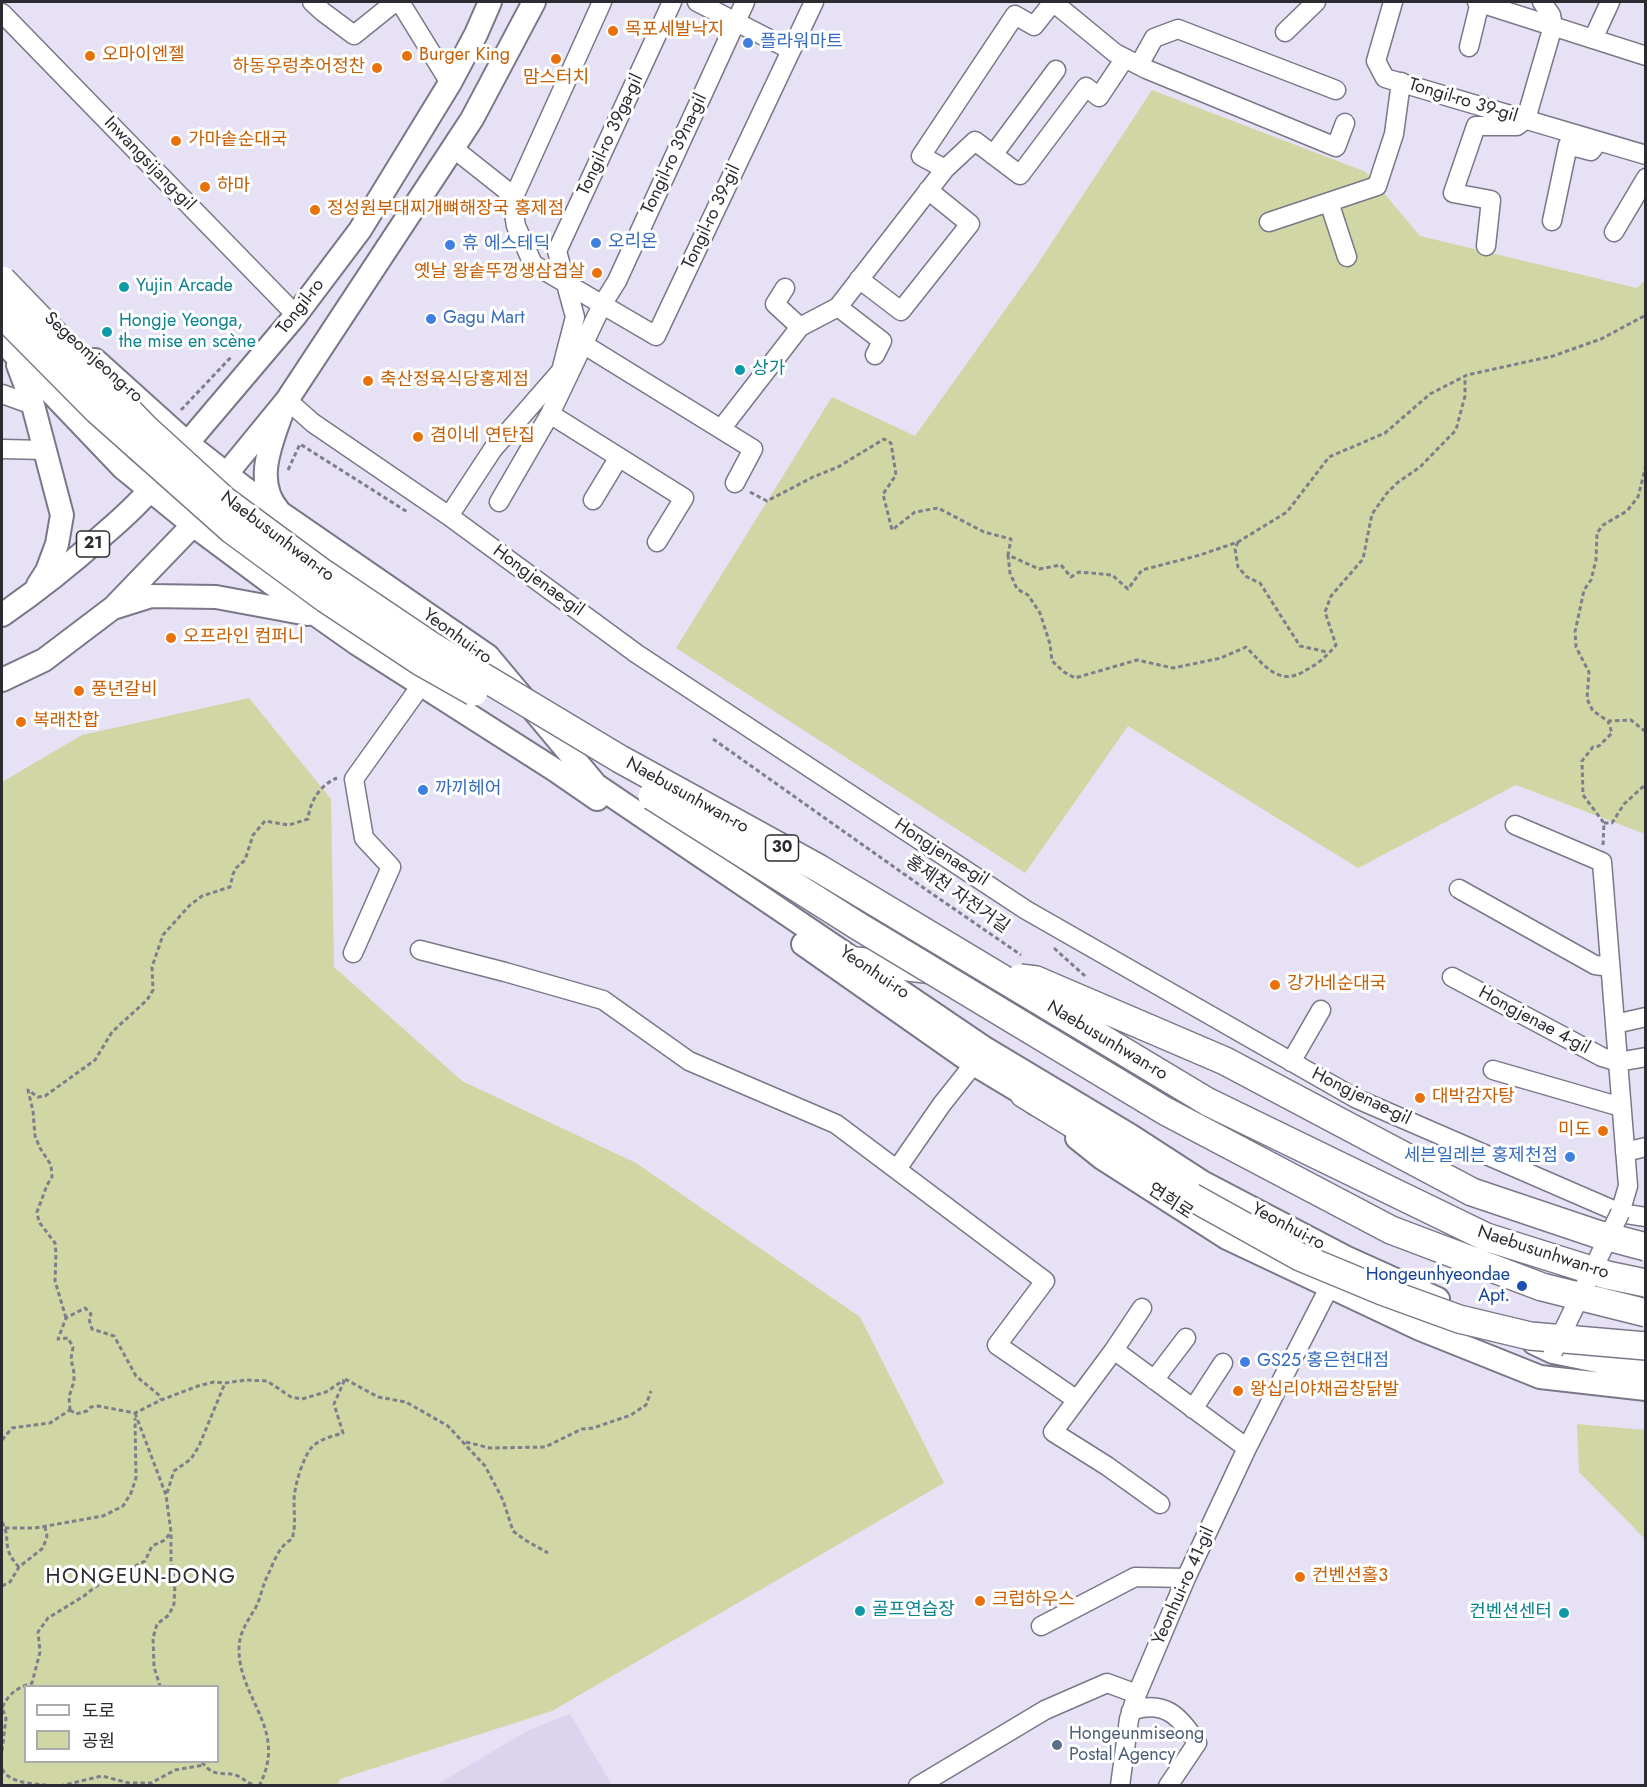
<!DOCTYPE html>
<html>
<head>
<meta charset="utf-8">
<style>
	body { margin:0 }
	#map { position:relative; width:1647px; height:1787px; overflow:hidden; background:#e6e1f4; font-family:Jost,"Noto Sans KR",sans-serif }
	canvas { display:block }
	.frame { position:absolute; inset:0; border:3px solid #2c2b32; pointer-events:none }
	.legend { position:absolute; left:24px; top:1685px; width:195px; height:78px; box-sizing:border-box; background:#fff; border:2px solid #abaaad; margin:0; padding:8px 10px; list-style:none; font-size:18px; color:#2c2b32 }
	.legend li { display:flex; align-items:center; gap:12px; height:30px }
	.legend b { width:30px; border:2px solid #abaaad }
</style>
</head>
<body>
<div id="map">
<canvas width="1647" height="1787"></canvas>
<div class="frame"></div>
<ul class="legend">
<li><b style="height:8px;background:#fff"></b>도로</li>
<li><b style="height:16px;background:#d1d6a5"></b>공원</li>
</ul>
</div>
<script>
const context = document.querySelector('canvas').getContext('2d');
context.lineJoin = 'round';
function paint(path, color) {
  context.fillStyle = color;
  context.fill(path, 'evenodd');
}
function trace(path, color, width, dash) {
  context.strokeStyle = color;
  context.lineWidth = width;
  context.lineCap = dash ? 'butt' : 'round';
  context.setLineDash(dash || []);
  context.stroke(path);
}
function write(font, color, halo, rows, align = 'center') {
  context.font = font + ' Jost,"Noto Sans KR",sans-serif';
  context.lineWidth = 6;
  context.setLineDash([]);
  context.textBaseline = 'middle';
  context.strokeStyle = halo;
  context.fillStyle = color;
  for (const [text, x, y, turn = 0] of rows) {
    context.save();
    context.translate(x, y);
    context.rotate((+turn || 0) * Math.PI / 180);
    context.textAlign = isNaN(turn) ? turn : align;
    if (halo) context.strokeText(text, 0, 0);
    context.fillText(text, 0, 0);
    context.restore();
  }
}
paint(new Path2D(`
	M570,1714l42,71h-176l93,-55z`), '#dbd4ee');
paint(new Path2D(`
	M1152,90l214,82 54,64 217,52 8,-8v554l-129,-49 -158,83 -230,-142 -103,147 -349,-225 156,-251 83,39 120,-168z
	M249,698l82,101 3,168 128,114 174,82 224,154 84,166 -392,228 -212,68 -2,6h-336v-1003l80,-47zM26,1686h192v76h-192z
	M1577,1424l68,6v109l-66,-67z`), '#d1d6a5');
const minor = new Path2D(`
	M312,2l11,10 31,23 41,-33
	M400,2l50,81
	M697,2l94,48
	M1053,2l62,51 31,16 190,78 9,-24
	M1393,2l-17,59 9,17 261,77
	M1477,2l169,54
	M2,13l294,302
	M1285,32l31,-30
	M1593,39l17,-37
	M1469,47l11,-45
	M1139,65l15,-27 24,-9 158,61
	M453,148l53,42 6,11 4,25 17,38 123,72 158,-334
	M993,155l63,-85
	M945,169l30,-28 45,34 66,-88 13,10 26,-39
	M512,201l90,-199
	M1329,202l18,55
	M1552,221l16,-76 23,6 4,-5
	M1269,222l108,-36 17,-52 7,-52
	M1614,232l32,-54
	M1486,246l5,-46 -38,-7 23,-67h41l9,-7 27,-93 -2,-11 -9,-13
	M859,279l42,32 69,-87 -42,-34
	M838,307l107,-138 -24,-13 94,-141 19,11 19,-24
	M800,327l38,-20 44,34 -7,14
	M583,344l170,105 -18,34
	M2,394l31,11
	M287,400l26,23 136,93 188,138 389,256 329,188 265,115 26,4
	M550,414l134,84 -27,44
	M721,429l79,-102 -25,-23 10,-16
	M2,449l43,1
	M593,500l26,-43
	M499,502l51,-88 52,-109 15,-24 128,-279
	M449,516l44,-67 68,-78 14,-54 -18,-66 115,-249
	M1515,825l87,37 26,324 -8,27
	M1459,889l136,76 15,2
	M420,950l85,22 98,28 86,61 147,63 209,157 -48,64 80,55
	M353,953l38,-86 -27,-29 -10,-59 68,-95
	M1452,977l150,80 16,5 28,-5
	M1615,1024l31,-7
	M1291,1062l30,-52
	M1493,1070l128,37
	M1625,1152l21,-5
	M897,1169l45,-65 39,-49
	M1114,1350l28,-42
	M1154,1380l32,-42
	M1193,1409l30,-46
	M1160,1504l-53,-38 -54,-34 61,-82 133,98
	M1041,1626l94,-49 51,1
	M1131,1711c33,-12 49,5 66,32l-29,43
	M918,1786l127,-76 62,-27 30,11
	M1120,1786l9,-67 8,-25 49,-116 61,-130 88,-172`);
const major = new Path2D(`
	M2,341l121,127 70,57 78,58 85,60 199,127 42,29
	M95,360l92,83 56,44 245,169 108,129 390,264 145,87 71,46 143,75 93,42
	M18,365l15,40 29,110 -5,29 -10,27 -9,14
	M179,453l117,-138 64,-85 90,-147 26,-49 14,-32
	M279,511c-25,-28 -9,-65 2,-96
	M116,607l35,-11 65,1 92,17
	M2,615c36,-25 69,-51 101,-80 20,-17 40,-35 56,-56
	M2,680l42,-20 70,-53 79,-82 40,-59 54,-66 166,-252 19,-29 62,-117
	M803,944l171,120 50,30 12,10
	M1077,1138l25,20 125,80 193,91 120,48 106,12
	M1534,1343l19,9 93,19`);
const highway = new Path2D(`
	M856,961l78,9
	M1024,1094l168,103`);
trace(minor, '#7b7788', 21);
trace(major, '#7b7788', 26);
trace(highway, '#7b7788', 30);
trace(new Path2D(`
	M181,410l51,-54
	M1646,465l-8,32 -11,14 -24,14 -6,8 -1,27 -5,20 -7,10 -9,42 1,15 13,25 -2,27 6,12 15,10 23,-1 15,12
	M288,470l12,-26 109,69
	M750,492l17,9 46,-24 25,-10 46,-28 7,4 5,32 -13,19 9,36 23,-18 23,-4 46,24 27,7 -3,16 31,14 22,-4 10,12 8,-5 33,3 16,14 14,-19 58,-15 38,-13 49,-30 42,-55 56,-24 45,-39 37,-19 86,-19 48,-17 45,-24
	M1238,542l-3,7 3,18 9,10 13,6 40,63 27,6
	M1008,555l2,18 7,16 11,6 12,18 10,31 2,17 12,11 11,6 62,-18 36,8 48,-10 25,-11c20,20 34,41 62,22 11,-6 20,-14 28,-24l-11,-33 6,-16 32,-37 9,-45 15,-21 10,-10 23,-16 36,-37 9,-34v-19
	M713,739l215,152 93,64
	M1604,823h8l12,-19 22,-20
	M1603,845l1,-22 -21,-28 -1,-34 11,-14 6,-1 13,-13 -4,-12
	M1054,948l31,28
	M66,1318l-11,-37 1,-28 -1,-10 -16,-21 -2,-10 10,-27 5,-8 -1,-12 -11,-17 -5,-12 -2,-25 -5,-21 10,7 7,-1 50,-36 17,-28 35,-32 6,-10 -1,-23 11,-32 27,-30 12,-9 28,-9 3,-13 3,-6 9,-8 8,-25 12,-14 24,4 19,-6c2,-18 12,-34 29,-41
	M345,1379l33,18 28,5 42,24 37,40 18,34 10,31 12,9 23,13
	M70,1410l6,4 11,-3 4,-4 7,-1 37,7 26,-13 37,-14 16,-4 11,1 21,-3 21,1 24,16 11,2 24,-7 18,-12
	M70,1410l-1,-13 5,-16v-8l-3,-14 2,-12 -5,-9 -10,1 8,-21 19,-10 6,6 -2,5 3,10 22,7 22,40 24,20 1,4
	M135,1413l31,82 5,37v30l4,21 -1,21 -5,11 -12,9 -4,14 1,29 6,19
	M2,1440l10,-12 38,-5 20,-13
	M466,1442l24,6 55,-1 37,-18 11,-1 38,-13 15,-10 5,-14
	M167,1493l7,-22 17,-12 8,-13 26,-63
	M2,1522c10,18 -2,25 17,45
	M5,1528h30l68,-12 20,-10 8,-13 5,-15 -1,-60
	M2,1586l8,-4 9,-15 24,-19 4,-12 -2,-9
	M2,1751l4,-33 -4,-10c7,-15 15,-20 30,-25l8,-31 -2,-20 10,-14 36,-22 11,-9 50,-26 7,-15 13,-6 6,-8
	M202,1762c13,18 24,8 36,14 7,4 10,7 18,10
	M2,1769c8,16 37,15 54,17
	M60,1786l42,-10 27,7h22l24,-13 29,-5
	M259,1786c30,-56 -20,-86 -20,-137 0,-17 9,-28 17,-42 4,-8 6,-18 9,-26 8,-15 12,-34 27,-42 4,-13 2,-25 2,-38 0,-14 9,-44 18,-54 8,-8 20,-11 31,-14l-9,-29 11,-25`), '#807e8a', 3, [4.5, 3]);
trace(minor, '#fff', 18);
trace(major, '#fff', 22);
trace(highway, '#fff', 27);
const minorBridge = new Path2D(`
	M1553,1352l67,-139`);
const highwayBridge = new Path2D(`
	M2,280l142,147 80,73 99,73 107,72 190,114 200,110 388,233 278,135 121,38 39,8
	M2,314l95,96 135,120 94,69 95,63 53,30
	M652,796l206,130 307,185 226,119 151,57 104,26
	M1020,978l16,2 189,81 247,131 125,42 49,13
	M1192,1197l108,60 82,34 77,28 71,17 116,10`);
trace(minorBridge, '#7b7788', 21, []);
trace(highwayBridge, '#7b7788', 30, []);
trace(minorBridge, '#fff', 18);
trace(highwayBridge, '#fff', 27);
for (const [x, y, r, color] of [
	[613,31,6,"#e8710a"],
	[748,43,6,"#3f7fe0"],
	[90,56,6,"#e8710a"],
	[407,56,6,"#e8710a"],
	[556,59,6,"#e8710a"],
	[377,68,6,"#e8710a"],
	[176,141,6,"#e8710a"],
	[205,187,6,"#e8710a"],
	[315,210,6,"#e8710a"],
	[596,243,6,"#3f7fe0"],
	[450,245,6,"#3f7fe0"],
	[597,273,6,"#e8710a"],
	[124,287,6,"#0f9aa8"],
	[431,319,6,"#3f7fe0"],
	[107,332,6,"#0f9aa8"],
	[740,370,6,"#0f9aa8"],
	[368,381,6,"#e8710a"],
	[418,437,6,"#e8710a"],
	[171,638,6,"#e8710a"],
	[79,691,6,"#e8710a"],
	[21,722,6,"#e8710a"],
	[423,790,6,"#3f7fe0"],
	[1275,985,6,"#e8710a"],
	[1420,1098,6,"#e8710a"],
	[1603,1131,6,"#e8710a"],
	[1570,1157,6,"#3f7fe0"],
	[1522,1286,6,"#1a4fb4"],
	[1245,1362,6,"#3f7fe0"],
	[1238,1391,6,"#e8710a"],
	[1300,1577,6,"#e8710a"],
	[980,1601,6,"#e8710a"],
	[860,1611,6,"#0f9aa8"],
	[1564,1613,6,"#0f9aa8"],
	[1057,1745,6,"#5c6f8a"]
]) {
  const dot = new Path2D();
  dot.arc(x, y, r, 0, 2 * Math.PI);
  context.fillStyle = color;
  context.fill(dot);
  trace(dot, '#fff', 2);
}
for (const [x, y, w] of [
	[93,544,33],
	[782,848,33]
]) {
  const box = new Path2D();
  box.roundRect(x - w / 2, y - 13, w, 26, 4.5);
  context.fillStyle = '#fff';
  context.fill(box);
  trace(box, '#2c2b32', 1.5);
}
write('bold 16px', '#2c2b32', null, [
	["21",93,544],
	["30",782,848]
]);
write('18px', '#c56008', '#fff', [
	["목포세발낙지",625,31],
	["오마이엔젤",102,56],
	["Burger King",419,56],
	["하동우렁추어정찬",365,68,"right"],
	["맘스터치",556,79,"center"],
	["가마솥순대국",188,141],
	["하마",217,187],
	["정성원부대찌개뼈해장국 홍제점",327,210],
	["옛날 왕솥뚜껑생삼겹살",585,273,"right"],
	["축산정육식당홍제점",380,381],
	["겸이네 연탄집",430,437],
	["오프라인 컴퍼니",183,638],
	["풍년갈비",91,691],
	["복래찬합",33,722],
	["강가네순대국",1287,985],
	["대박감자탕",1432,1098],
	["미도",1591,1131,"right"],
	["왕십리야채곱창닭발",1250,1391],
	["컨벤션홀3",1312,1577],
	["크럽하우스",992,1601]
], 'left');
write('18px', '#366cbe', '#fff', [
	["플라워마트",760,43],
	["오리온",608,243],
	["휴 에스테딕",462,245],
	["Gagu Mart",443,319],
	["까끼헤어",435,790],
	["세븐일레븐 홍제천점",1558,1157,"right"],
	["GS25 홍은현대점",1257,1362]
], 'left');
write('18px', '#2c2b32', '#fff', [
	["Tongil-ro 39-gil",1463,101,17],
	["Tongil-ro 39ga-gil",611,135,-65],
	["Tongil-ro 39na-gil",675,154,-65],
	["Inwangsijang-gil",149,164,46],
	["Tongil-ro 39-gil",712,217,-65],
	["Tongil-ro",301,307,-52],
	["Segeomjeong-ro",93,358,42],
	["Naebusunhwan-ro",277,537,37],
	["Hongjenae-gil",538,581,36],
	["Yeonhui-ro",457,637,36],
	["Naebusunhwan-ro",687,796,29],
	["Hongjenae-gil",941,853,33],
	["홍제천 자전거길",957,895,35],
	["Yeonhui-ro",874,973,34],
	["Hongjenae 4-gil",1534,1021,28],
	["Naebusunhwan-ro",1107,1041,31],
	["Hongjenae-gil",1361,1097,26],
	["연희로",1170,1202,33],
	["Yeonhui-ro",1288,1227,28],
	["Naebusunhwan-ro",1543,1253,18],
	["Yeonhui-ro 41-gil",1184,1586,-66]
]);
write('18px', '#0d838f', '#fff', [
	["Yujin Arcade",136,287],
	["Hongje Yeonga,",119,322],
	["the mise en scène",119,343],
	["상가",752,370],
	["골프연습장",872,1611],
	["컨벤션센터",1552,1613,"right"]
], 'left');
write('18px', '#164399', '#fff', [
	["Hongeunhyeondae",1510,1276],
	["Apt.",1510,1297]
], 'right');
write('18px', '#4e5e75', '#fff', [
	["Hongeunmiseong",1069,1735],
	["Postal Agency",1069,1756]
], 'left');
context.letterSpacing = '1.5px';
write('21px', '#2c2b32', '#fff', [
	["HONGEUN-DONG",141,1578]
]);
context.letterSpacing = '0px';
</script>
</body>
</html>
